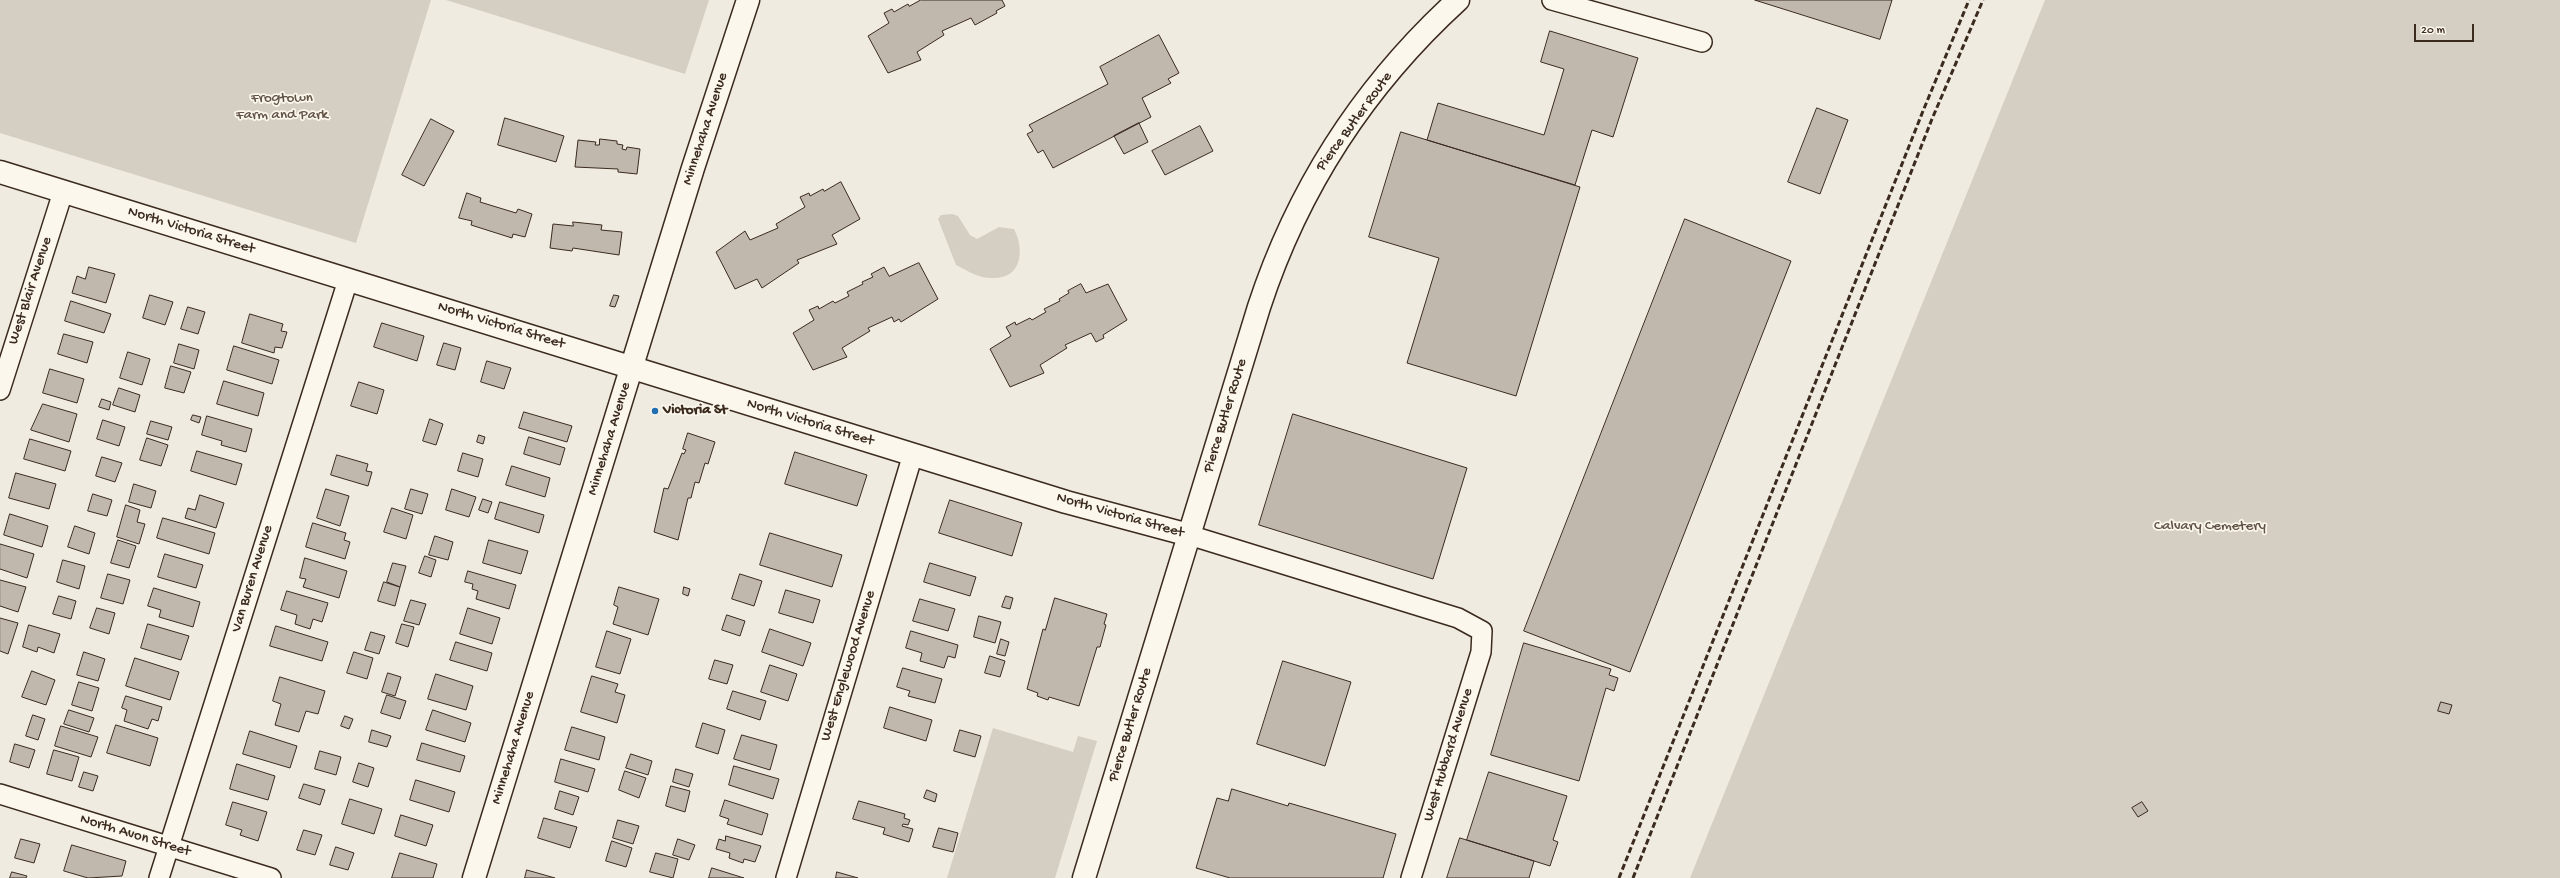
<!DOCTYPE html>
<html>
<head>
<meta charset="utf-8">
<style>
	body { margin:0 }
	#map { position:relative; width:2560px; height:878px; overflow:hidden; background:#f0ebe0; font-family:"Gochi Hand",sans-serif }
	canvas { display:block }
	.scale { position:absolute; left:2414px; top:24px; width:60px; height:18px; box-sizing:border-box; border:2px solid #3b2a1e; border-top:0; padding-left:5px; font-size:12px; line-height:14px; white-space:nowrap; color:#3b2a1e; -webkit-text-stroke:3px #fbf7ec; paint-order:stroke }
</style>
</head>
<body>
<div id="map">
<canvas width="2560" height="878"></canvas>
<div class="scale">20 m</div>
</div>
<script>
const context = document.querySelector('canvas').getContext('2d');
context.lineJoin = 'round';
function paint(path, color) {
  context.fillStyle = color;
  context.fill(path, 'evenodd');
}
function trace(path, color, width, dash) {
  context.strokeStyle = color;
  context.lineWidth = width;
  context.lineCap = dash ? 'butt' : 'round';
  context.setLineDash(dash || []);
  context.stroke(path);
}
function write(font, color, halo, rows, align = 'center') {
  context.font = font + ' "Gochi Hand",sans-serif';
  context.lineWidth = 3.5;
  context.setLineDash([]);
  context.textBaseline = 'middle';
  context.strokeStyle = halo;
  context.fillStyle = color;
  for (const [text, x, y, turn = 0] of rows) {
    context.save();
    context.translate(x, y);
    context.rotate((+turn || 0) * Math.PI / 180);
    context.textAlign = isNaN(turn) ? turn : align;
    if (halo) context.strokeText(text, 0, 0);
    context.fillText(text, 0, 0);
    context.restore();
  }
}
paint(new Path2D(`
	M0,0h431l-75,243 -356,-110z
	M446,0h263l-24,74z
	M2045,0h515v878h-870z
	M952,214l6,2 12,19 7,4 22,-12 15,2c11,21 8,51 -23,49 -13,0 -23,-7 -35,-13l-18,-46 3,-4z
	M993,728l80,24 5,-16 19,5 -42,137h-108z`), '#d5cec3');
const building = new Path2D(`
	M921,0h81l3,6 -9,5 1,2 -22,12 -4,-7 -29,13 2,4 -27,17 4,8 -33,13 -20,-37 21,-13 -5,-10 8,-4 2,3 14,-8 1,2z
	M1755,0h137l-12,39z
	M1550,31l88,27 -25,79 -21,-7 -17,55 -148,-45 11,-37 106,32 20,-66 -23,-7z
	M1159,35l20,38 -11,6 3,4 -29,15 9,19 -98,51 -10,-18 -5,3 -11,-19 6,-3 -4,-6 79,-41 -8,-17z
	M1817,108l31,12 -28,74 -32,-12z
	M505,118l59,18 -8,26 -58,-17z
	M431,119l23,12 -30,55 -22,-11z
	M1139,123l9,19 -24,12 -10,-18z
	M1200,126l13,25 -48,24 -13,-24z
	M1401,132l179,55 -64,209 -109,-33 32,-105 -70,-21z
	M600,139l17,2v3l6,1 -1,4 4,1 1,-3 13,2 -3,25 -19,-2v-3l-43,-2 3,-27 18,2 -1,3h4z
	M841,182l19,37 -28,16 5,9 -40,16 2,3 -37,25 -5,-9 -22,10 -19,-37 29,-21 5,9 28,-12 -2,-4 29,-17 -5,-10 9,-4 1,3 13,-7 1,2z
	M467,193l14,5 -1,4 36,11 2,-4 14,5 -7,23 -12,-3 -1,4 -41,-13 1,-4 -13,-3z
	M1685,219l106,42 -161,411 -106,-41z
	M573,222l29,3 -1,5 21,2 -3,23 -46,-7 -1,3 -22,-3 3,-24 20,2z
	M919,263l19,36 -37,23 -2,-3 -5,3 -2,-5 -24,11 2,3 -28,17 5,9 -34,13 -20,-37 21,-13 -5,-10 9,-4 1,3 14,-8 2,2 14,-7 -2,-4 16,-8 -1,-2 11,-5 -2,-3 13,-7 5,9z
	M89,267l26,7 -9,29 -34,-10 5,-17 8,3z
	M1081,284l5,9 22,-9 19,36 -24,15 1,3 -8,4 -5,-9 -26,12 2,3 -27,17 4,8 -34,14 -20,-38 21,-13 -5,-9 9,-5 1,3 14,-7 2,2 14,-8 -2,-3 16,-8 -1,-2 10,-6 -1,-2z
	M150,295l23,7 -8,23 -22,-7z
	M614,295l5,1 -4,11 -5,-1z
	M71,301l40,13 -7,19 -39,-12z
	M188,307l17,5 -7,22 -17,-5z
	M250,314l33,10 -2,7 6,1 -5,16 -7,-1 -1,6 -32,-10z
	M382,323l42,13 -7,25 -43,-14z
	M64,334l29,8 -6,21 -29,-9z
	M444,343l17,5 -6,22 -18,-5z
	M179,344l20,6 -5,19 -20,-6z
	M234,346l45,14 -7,24 -45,-14z
	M128,352l22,7 -8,26 -22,-7z
	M487,361l24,7 -7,21 -23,-7z
	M171,366l20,6 -7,21 -19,-5z
	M50,369l34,10 -7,24 -34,-10z
	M224,381l40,12 -6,23 -41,-12z
	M359,382l25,8 -7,24 -26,-8z
	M119,388l21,7 -5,17 -22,-7z
	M102,399l9,3 -2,8 -10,-3z
	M43,404l34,10 -8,28 -38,-12z
	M524,412l48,14 -5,16 -48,-14z
	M1293,414l174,54 -34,111 -174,-54z
	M193,415l8,2 -2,6 -8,-3z
	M207,416l45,13 -6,23 -25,-7 1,-4 -20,-6z
	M430,419l13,5 -7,21 -13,-4z
	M103,420l22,7 -6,19 -22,-7z
	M151,421l21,6 -4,13 -21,-6z
	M688,433l27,9 -7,22 -3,-1 -6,20 -4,-1 -4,16h-3l-10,42 -24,-8 10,-44 4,1 14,-36 2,1 2,-4 -3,-1z
	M479,435l6,2 -2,7 -6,-2z
	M529,437l36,11 -5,17 -36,-11z
	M147,438l21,7 -7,21 -21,-6z
	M30,439l41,12 -6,20 -41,-12z
	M197,451l45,13 -6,21 -45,-14z
	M795,452l72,23 -10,31 -72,-22z
	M463,453l20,6 -5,18 -20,-6z
	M337,455l31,9 -2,7 6,1 -4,14 -37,-11z
	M102,457l20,6 -7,19 -19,-6z
	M512,466l38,12 -5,19 -39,-12z
	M16,473l40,11 -7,25 -40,-11z
	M134,484l22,7 -5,17 -22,-6z
	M326,489l23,7 -9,30 -23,-8z
	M411,489l17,5 -6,20 -17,-5z
	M452,489l24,8 -7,20 -23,-7z
	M93,494l19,6 -5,16 -19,-5z
	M200,495l24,8 -8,25 -31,-10 3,-10 7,2z
	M483,499l9,3 -4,11 -9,-3z
	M950,500l72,23 -10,33 -73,-23z
	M500,502l44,13 -5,18 -44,-14z
	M126,505l14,5 -3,12 8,2 -6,20 -22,-7z
	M392,508l21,7 -7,24 -22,-7z
	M10,514l38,12 -6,21 -38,-12z
	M163,518l52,15 -6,21 -52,-16z
	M313,523l33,10 -2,7 6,2 -5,17 -39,-12z
	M75,526l20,7 -6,21 -21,-7z
	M770,533l72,22 -10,32 -72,-22z
	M435,536l18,6 -5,18 -19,-5z
	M118,540l18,6 -7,22 -18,-5z
	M489,540l39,11 -7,23 -38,-11z
	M0,544l34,10 -7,24 -27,-9z
	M165,554l38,11 -7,23 -38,-11z
	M425,556l11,4 -5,17 -12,-4z
	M305,558l42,13 -8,27 -36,-11 3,-8 -6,-1z
	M63,560l22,6 -6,23 -22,-7z
	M393,563l13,3 -6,21 -13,-5z
	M930,563l46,14 -6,19 -46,-14z
	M468,571l48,14 -7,24 -33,-10 2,-8 -6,-2 1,-5 -8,-2z
	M108,574l22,6 -7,24 -22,-6z
	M740,574l22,7 -8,25 -22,-7z
	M0,580l26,7 -8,25 -18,-6z
	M384,582l16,5 -5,19 -17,-5z
	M619,587l40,12 -11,36 -35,-11 5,-17 -4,-2z
	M684,587l6,2 -2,7 -5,-2z
	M154,588l46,14 -7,25 -34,-10 2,-7 -13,-4z
	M786,590l34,10 -7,23 -34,-10z
	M287,591l41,12 -6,19 -9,-3 -3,10 -15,-5 2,-9 -16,-5z
	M59,596l17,5 -5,18 -18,-5z
	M1006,596l7,2 -3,11 -8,-2z
	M1055,598l52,16 -3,10 2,1 -6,22h-3l-18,59 -30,-9 -1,3 -11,-4 1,-3 -11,-4 16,-60 2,1z
	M920,599l35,10 -7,22 -35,-10z
	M411,600l15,4 -7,21 -15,-4z
	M97,608l18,5 -6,21 -19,-6z
	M468,608l32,10 -8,26 -32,-10z
	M727,615l18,6 -5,15 -18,-6z
	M979,616l22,6 -6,21 -21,-6z
	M0,618l18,5 -10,31 -8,-3z
	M148,624l41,12 -8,24 -40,-12z
	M402,624l12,3 -6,20 -12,-4z
	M29,625l31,9 -6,19 -16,-6 -1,5 -14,-5z
	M276,626l52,16 -6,19 -52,-15z
	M770,629l41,14 -8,23 -41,-14z
	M607,631l24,8 -11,35 -24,-7z
	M911,631l47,14 -3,13 -7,-2 -4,12 -24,-7 2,-8 -16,-5z
	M371,632l14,4 -6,18 -14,-4z
	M1001,639l8,3 -4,14 -8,-2z
	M456,642l36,11 -5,18 -37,-11z
	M1524,643l87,26 -2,6 9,3 -4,13 -8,-3 -27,93 -88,-26z
	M84,652l21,7 -7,22 -21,-6z
	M354,652l19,6 -6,21 -20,-6z
	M990,656l15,5 -5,16 -15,-4z
	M135,658l44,14 -9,28 -44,-14z
	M715,660l18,5 -6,19 -18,-5z
	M1283,661l68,21 -26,84 -68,-22z
	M770,665l27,9 -9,27 -27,-9z
	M903,668l39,11 -7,24 -27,-7 2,-5 -13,-4z
	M32,671l23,9 -9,25 -24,-8z
	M388,673l13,4 -6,19 -13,-4z
	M436,674l37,12 -7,24 -38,-11z
	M592,676l26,8 -3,8 10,3 -8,28 -36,-11z
	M280,677l45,14 -7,23 -12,-3 -7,21 -24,-7 6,-21 -8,-3z
	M79,682l20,6 -7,23 -20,-6z
	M733,691l33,10 -6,19 -33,-11z
	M387,695l19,6 -6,18 -19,-6z
	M126,696l36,11 -4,14 -6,-2 -4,10 -24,-8 3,-11 -5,-2z
	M2441,702l11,3 -3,9 -11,-3z
	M890,707l42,13 -6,21 -42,-13z
	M69,710l25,8 -5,14 -25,-8z
	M433,710l38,13 -6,19 -39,-12z
	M33,715l12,4 -7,21 -12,-4z
	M345,716l8,3 -4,10 -8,-3z
	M703,723l22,7 -7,24 -22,-7z
	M116,725l42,13 -8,28 -43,-13z
	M61,726l37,11 -7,20 -36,-11z
	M572,727l33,10 -6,23 -34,-10z
	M372,730l19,6 -4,11 -18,-5z
	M960,730l21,6 -6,21 -21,-6z
	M250,731l47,15 -7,22 -47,-14z
	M742,735l35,10 -7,25 -36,-11z
	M422,743l43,13 -5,16 -43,-12z
	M15,744l20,6 -6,18 -19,-6z
	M54,750l25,7 -7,24 -25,-7z
	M320,751l21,6 -5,18 -21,-6z
	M631,754l21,7 -4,14 -22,-7z
	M561,759l34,10 -7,23 -33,-10z
	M359,763l15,5 -6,19 -15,-5z
	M237,764l38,12 -7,24 -38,-11z
	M734,766l45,13 -6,20 -44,-14z
	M676,769l17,5 -4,13 -16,-5z
	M625,771l21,7 -7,20 -20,-8z
	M84,772l14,4 -5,15 -14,-4z
	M1489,772l78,24 -14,44 5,2 -8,24 -83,-26z
	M416,780l39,12 -6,20 -39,-12z
	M304,784l21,6 -5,15 -21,-7z
	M671,786l19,5 -5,21 -19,-6z
	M1232,789l56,17 1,-3 107,31 -13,44h-153l-34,-10 21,-70 11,3z
	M927,790l10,4 -2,8 -11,-4z
	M560,791l19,6 -6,18 -18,-6z
	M350,799l32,10 -8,25 -32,-10z
	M725,800l43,14 -6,21 -35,-11 2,-5 -9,-3z
	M859,801l46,13 -1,4 6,2 -2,5 -5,-1 -1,2 11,3 -4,13 -26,-8 2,-6 -32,-9z
	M233,802l34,10 -9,29 -18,-6 2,-5 -16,-5z
	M2142,802l6,9 -10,6 -6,-9z
	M401,815l32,10 -7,21 -31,-10z
	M544,818l33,9 -7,21 -32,-10z
	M618,820l21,6 -6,18 -20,-6z
	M939,828l19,5 -5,19 -20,-5z
	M304,830l18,5 -7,20 -18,-5z
	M726,836l35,10 -6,16 -11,-3 -1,4 -14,-5 1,-5 -14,-4 3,-10 6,2z
	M1460,838l74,23 -5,17h-82z
	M21,839l19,5 -6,19 -19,-5z
	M678,839l17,6 -6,15 -16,-5z
	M612,841l20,7 -6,19 -20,-6z
	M72,845l54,16 -4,15 -34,2 -24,-7z
	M336,847l18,6 -6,17 -18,-5z
	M400,853l37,11 -4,14h-41z
	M656,853l22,6 -5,19 -23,-6z
	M712,868l32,10h-35z
	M527,870l28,8h-30z
	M12,872l15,4 -1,2h-16z
	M837,872l21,6h-22z`);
paint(building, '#c0b8ad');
trace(building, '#3b2a1e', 1);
const street = new Path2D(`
	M1552,0l150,42
	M0,390l63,-198
	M1189,535l269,83 24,13 -1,21 -70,226
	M0,794l271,84
	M159,878l189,-598
	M786,878l127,-424`);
const secondary = new Path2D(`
	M0,172l1066,330 123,33
	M474,878l219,-710 55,-168
	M1084,878l175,-571c39,-119 107,-223 199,-307`);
trace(street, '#3b2a1e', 22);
trace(secondary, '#3b2a1e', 25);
trace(street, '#fbf7ec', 19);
trace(secondary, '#fbf7ec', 22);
trace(new Path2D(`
	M1619,878l304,-767 46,-111
	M1633,878l299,-759 51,-119`), '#3b2a1e', 3, [6, 3]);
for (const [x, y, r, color] of [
	[655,411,4,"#1f6fb2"]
]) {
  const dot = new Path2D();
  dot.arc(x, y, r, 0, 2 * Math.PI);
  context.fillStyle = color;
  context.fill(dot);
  trace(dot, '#fbf7ec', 1.5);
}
write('15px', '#625347', '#fbf7ec', [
	["Frogtown",282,99],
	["Farm and Park",282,116],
	["Calvary Cemetery",2210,527]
]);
write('15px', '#3b2a1e', '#fbf7ec', [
	["Pierce Butler Route",1355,122,-54],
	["Minnehaha Avenue",706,129,-72],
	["North Victoria Street",191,231,17],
	["West Blair Avenue",31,291,-72],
	["North Victoria Street",501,326,17],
	["Pierce Butler Route",1226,416,-73],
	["North Victoria Street",810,423,17],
	["Minnehaha Avenue",610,439,-73],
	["North Victoria Street",1120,516,16],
	["Van Buren Avenue",253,579,-73],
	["West Englewood Avenue",849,666,-73],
	["Pierce Butler Route",1131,725,-73],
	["Minnehaha Avenue",514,748,-73],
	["West Hubbard Avenue",1449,755,-73],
	["North Avon Street",135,836,17]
]);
write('bold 15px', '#3b2a1e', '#fbf7ec', [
	["Victoria St",663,411]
], 'left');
</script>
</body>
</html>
